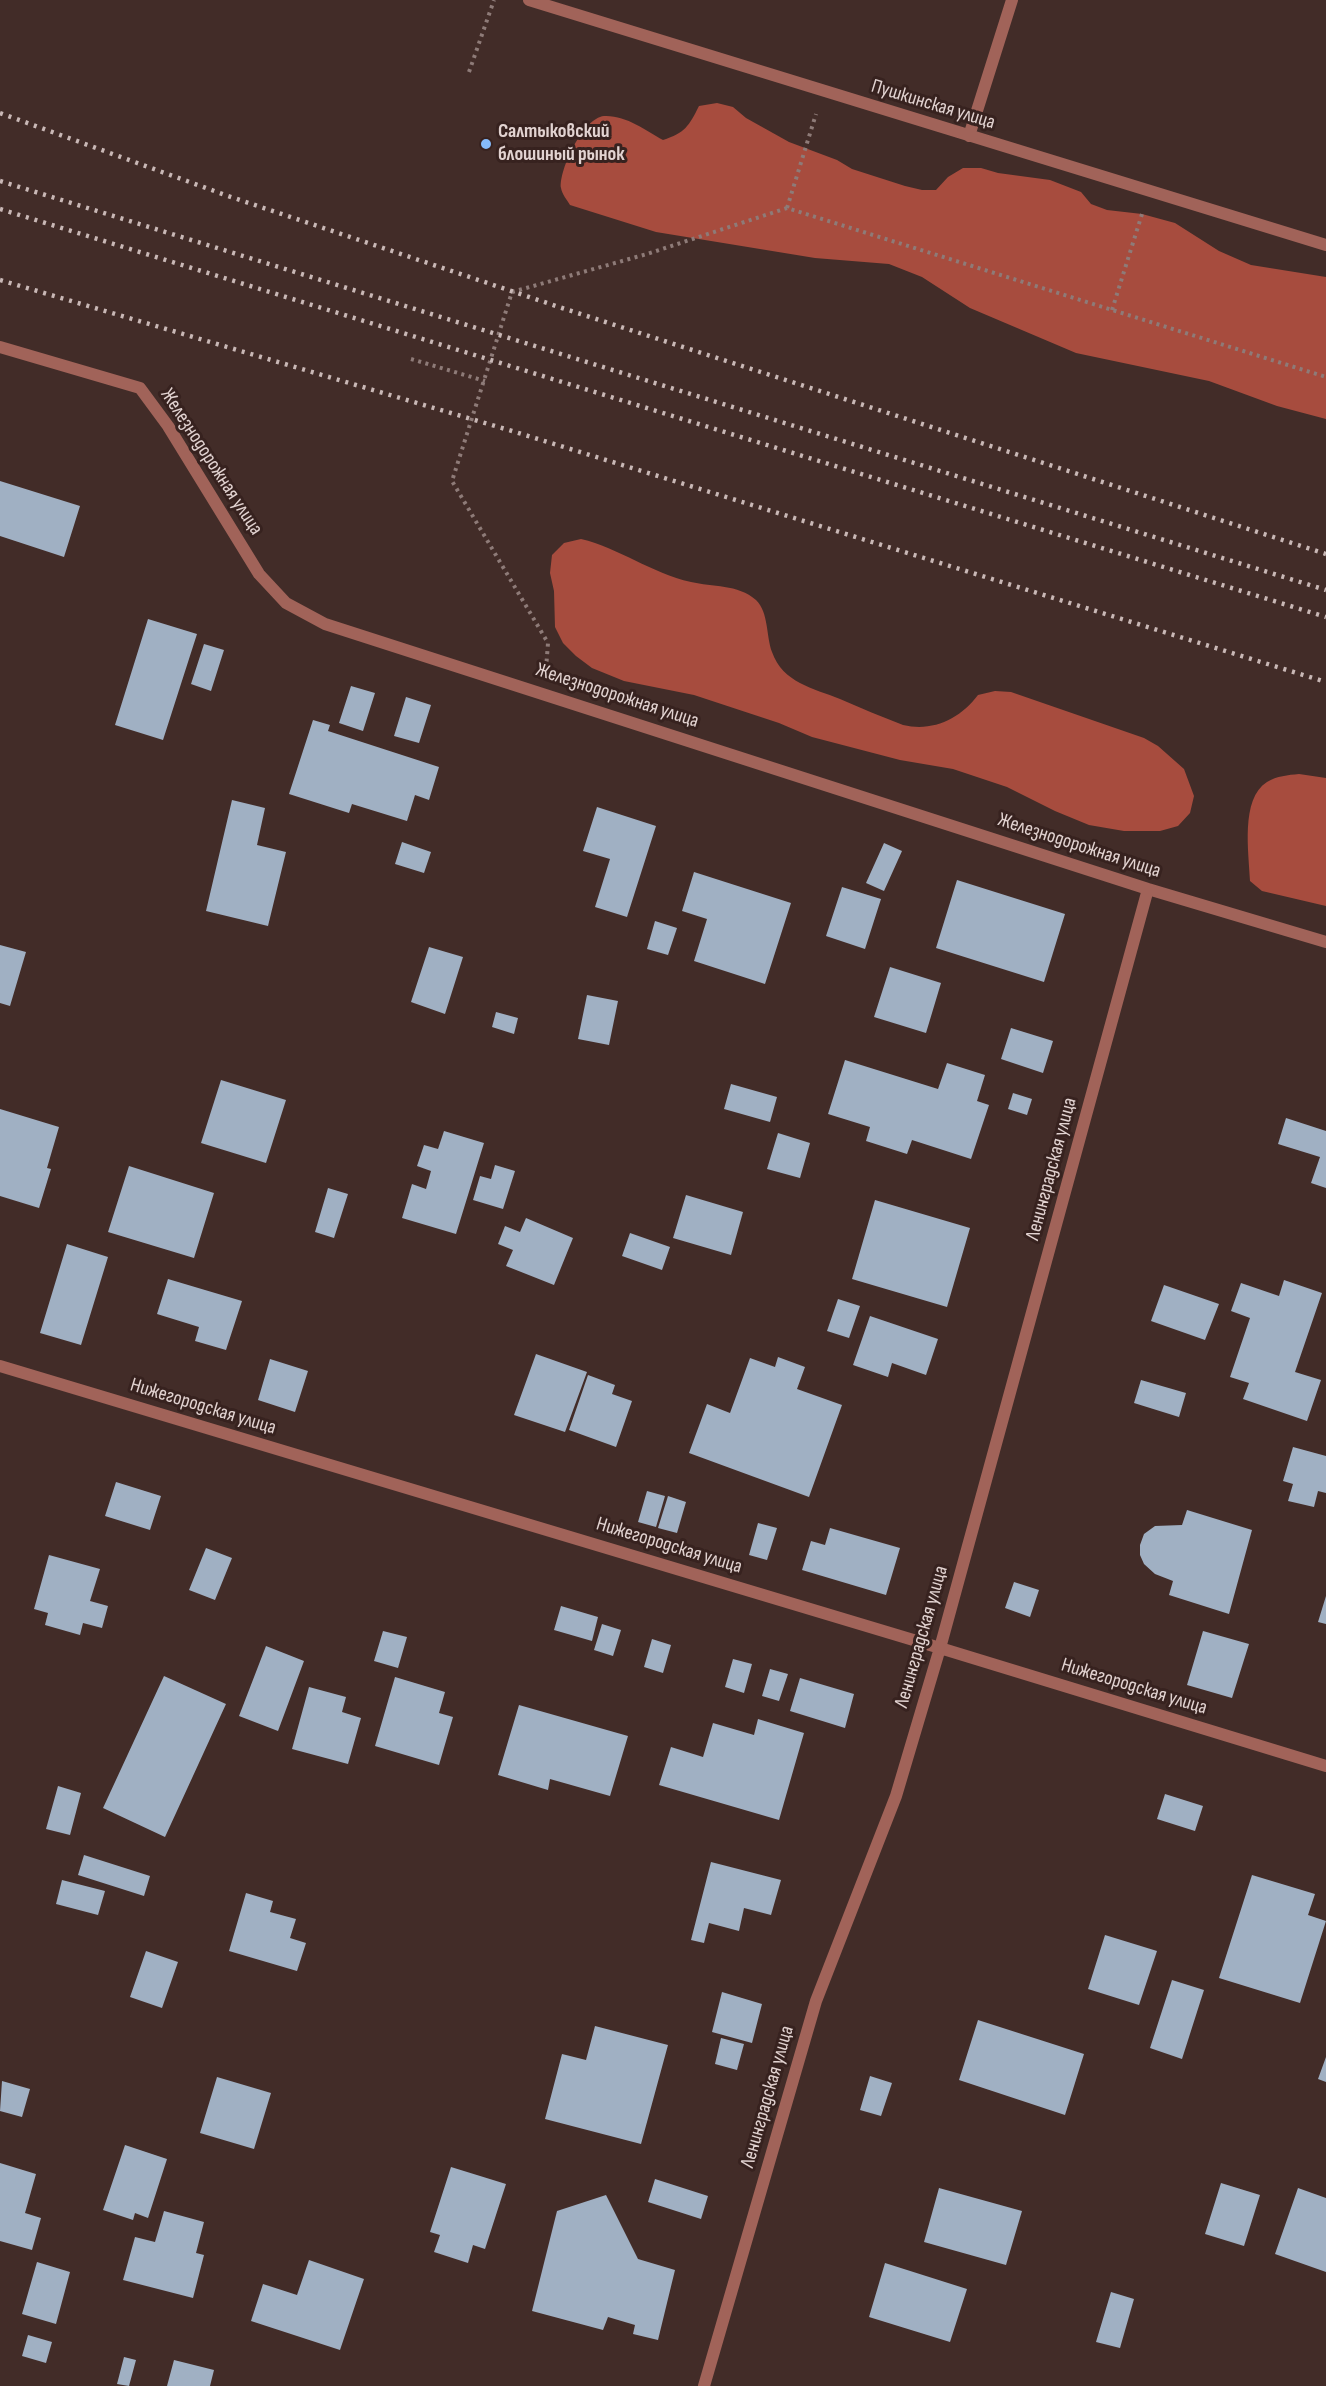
<!DOCTYPE html>
<html>
<head>
<meta charset="utf-8">
<style>
	body { margin:0 }
	canvas { display:block; background:#422c28 }
</style>
</head>
<body>
<canvas width="1326" height="2386"></canvas>
<script>
const context = document.querySelector('canvas').getContext('2d');
context.lineJoin = 'round';
function paint(path, color) {
  context.fillStyle = color;
  context.fill(path, 'evenodd');
}
function trace(path, color, width, dash) {
  context.strokeStyle = color;
  context.lineWidth = width;
  context.lineCap = dash ? 'butt' : 'round';
  context.setLineDash(dash || []);
  context.stroke(path);
}
function write(font, color, halo, rows, align = 'center') {
  context.font = font + ' "Sofia Sans Condensed",sans-serif';
  context.lineWidth = 6;
  context.setLineDash([]);
  context.textBaseline = 'middle';
  context.strokeStyle = halo;
  context.fillStyle = color;
  for (const [text, x, y, turn = 0] of rows) {
    context.save();
    context.translate(x, y);
    context.rotate((+turn || 0) * Math.PI / 180);
    context.textAlign = isNaN(turn) ? turn : align;
    if (halo) context.strokeText(text, 0, 0);
    context.fillText(text, 0, 0);
    context.restore();
  }
}
paint(new Path2D(`
	M717,103l16,4 13,11 43,24 48,18 15,9 53,17 17,4h14l12,-13 15,-9h18l17,5 52,7 31,12 10,12 16,6 35,4 33,9 44,28 32,14 75,12v142l-49,-13 -68,-25 -133,-28 -106,-45 -48,-31 -33,-13 -74,-6 -159,-26 -86,-27c-3,-5 -8,-11 -9,-17 -2,-18 22,-70 43,-72 22,-1 41,14 59,24 22,-7 26,-14 36,-34z
	M581,539c38,9 70,34 110,43 21,5 47,2 65,18 13,13 10,36 16,52 11,31 41,36 68,47 21,9 42,18 63,26 30,7 57,-6 75,-30l17,-4 16,1 133,46 14,8 26,23 10,27 -4,17 -12,13 -18,5h-36l-35,-6 -34,-14 -48,-24 -54,-18 -53,-9 -88,-23 -33,-14 -85,-28 -70,-14 -32,-13 -16,-12 -13,-13 -8,-16 -1,-36 -4,-18 2,-18 12,-12z
	M1299,774l27,4v128l-64,-15 -12,-10c-1,-28 -10,-82 17,-99 10,-6 21,-7 32,-8z`), '#a74c3e');
paint(new Path2D(`
	M0,481l80,25 -16,51 -64,-21z
	M148,619l49,15 -34,106 -48,-15z
	M204,644l20,6 -13,41 -20,-7z
	M351,686l24,7 -12,38 -24,-8z
	M406,697l25,8 -12,38 -25,-7z
	M313,720l17,5 -2,6 111,36 -10,33 -14,-5 -8,26 -55,-17 -3,9 -60,-19z
	M232,800l33,8 -8,37 29,7 -18,74 -62,-15z
	M597,807l59,19 -29,91 -32,-10 15,-48 -27,-8z
	M402,842l29,10 -7,21 -29,-9z
	M884,843l18,8 -18,40 -18,-8z
	M694,872l97,31 -26,81 -71,-23 13,-42 -25,-8z
	M957,880l108,34 -21,68 -108,-34z
	M842,887l39,12 -16,50 -39,-13z
	M655,921l22,7 -9,27 -21,-6z
	M0,945l26,7 -16,54 -10,-3z
	M429,947l34,10 -18,57 -34,-12z
	M890,967l51,16 -15,50 -52,-16z
	M587,995l31,6 -9,44 -31,-6z
	M496,1012l22,6 -4,16 -22,-7z
	M1011,1028l42,13 -10,32 -42,-14z
	M845,1060l93,29 9,-26 38,12 -8,26 12,4 -18,54 -59,-19 -5,14 -41,-13 4,-14 -42,-13z
	M221,1080l65,20 -20,63 -65,-20z
	M731,1084l46,13 -7,25 -46,-13z
	M1013,1093l19,6 -5,16 -19,-6z
	M0,1109l59,18 -12,41 4,1 -12,39 -39,-12z
	M1286,1118l40,13v57l-15,-5 9,-26 -42,-13z
	M444,1131l40,12 -28,91 -54,-16 10,-34 14,5 5,-18 -14,-5 7,-21 14,4z
	M778,1133l32,10 -10,35 -33,-9z
	M495,1165l20,6 -12,38 -30,-9 7,-24 11,3z
	M129,1166l85,27 -20,65 -86,-26z
	M328,1188l20,6 -14,44 -19,-6z
	M686,1195l57,17 -12,43 -58,-17z
	M875,1200l95,28 -23,79 -95,-28z
	M526,1218l47,20 -19,47 -48,-19 7,-16 -15,-6 7,-18 15,6z
	M630,1233l40,14 -8,23 -40,-14z
	M67,1244l41,13 -27,88 -41,-12z
	M168,1279l74,22 -16,49 -31,-9 4,-14 -42,-13z
	M1284,1280l38,13 -27,79 26,8 -14,41 -64,-22 6,-16 -19,-6 20,-59 -19,-7 10,-28 38,13z
	M1164,1285l55,19 -14,36 -54,-19z
	M838,1299l22,7 -11,32 -22,-7z
	M870,1316l68,23 -12,36 -34,-12 -4,14 -35,-12z
	M536,1354l51,18 -22,60 -51,-17z
	M778,1357l27,10 -8,22 45,16 -33,92 -120,-44 18,-49 23,9 20,-55 25,9z
	M270,1359l38,12 -13,41 -37,-12z
	M588,1375l27,10 -3,9 20,7 -16,46 -47,-17z
	M1141,1380l45,13 -7,24 -45,-14z
	M1293,1447l33,9v37l-8,-2 -4,16 -26,-6 5,-17 -10,-3z
	M116,1482l45,14 -11,34 -45,-14z
	M647,1491l18,5 -9,31 -18,-5z
	M668,1496l18,6 -9,31 -19,-5z
	M1187,1510l65,20 -23,84 -60,-19 4,-14 -18,-7 -11,-10 -4,-9v-10l4,-11 11,-8 27,-1z
	M758,1523l19,5 -10,32 -18,-5z
	M830,1528l70,20 -14,47 -84,-25 9,-29 14,4z
	M206,1548l26,10 -17,42 -26,-10z
	M49,1555l51,14 -10,32 18,5 -6,22 -19,-5 -3,12 -35,-10 3,-12 -14,-4z
	M1014,1582l25,8 -9,27 -25,-9z
	M1326,1596v28l-8,-2z
	M561,1606l37,11 -6,24 -38,-11z
	M602,1624l19,6 -8,26 -19,-6z
	M383,1631l24,6 -9,31 -24,-7z
	M1203,1631l46,13 -17,54 -45,-13z
	M652,1639l19,6 -8,28 -19,-6z
	M266,1646l38,15 -26,70 -39,-15z
	M733,1659l19,5 -8,29 -19,-6z
	M770,1669l18,5 -9,27 -17,-5z
	M164,1676l62,28 -61,133 -62,-29z
	M395,1677l50,15 -6,21 14,4 -14,48 -64,-19z
	M800,1678l54,16 -9,34 -55,-17z
	M309,1687l37,10 -4,15 19,6 -13,46 -56,-15z
	M519,1705l109,31 -18,60 -60,-17 -2,11 -50,-15z
	M758,1719l46,14 -25,87 -120,-35 12,-38 32,10 10,-34 41,12z
	M58,1786l23,7 -11,42 -24,-6z
	M1165,1794l38,12 -8,25 -38,-12z
	M84,1855l66,21 -6,20 -66,-21z
	M711,1862l70,18 -10,35 -27,-7 -5,23 -30,-8 -5,20 -13,-3z
	M1252,1875l63,19 -7,21 18,6 -26,82 -81,-25z
	M62,1880l43,11 -7,24 -42,-11z
	M246,1893l27,8 -3,11 26,7 -6,19 16,5 -9,28 -68,-20z
	M1105,1935l52,16 -18,54 -51,-16z
	M146,1951l32,11 -16,46 -32,-11z
	M1172,1980l32,10 -22,69 -32,-11z
	M722,1992l40,12 -10,39 -40,-11z
	M978,2020l106,34 -19,61 -106,-35z
	M595,2026l73,19 -27,99 -96,-25 17,-65 24,6z
	M721,2038l23,6 -7,26 -22,-6z
	M1326,2057v25l-8,-3z
	M870,2076l22,7 -11,33 -21,-6z
	M217,2077l54,16 -17,56 -54,-16z
	M2,2081l28,8 -8,28 -22,-6z
	M125,2145l42,14 -19,59 -13,-5 -2,7 -30,-10z
	M0,2163l36,11 -11,39 16,5 -9,32 -32,-9z
	M451,2167l55,17 -21,65 -12,-4 -5,18 -34,-11 6,-17 -10,-3z
	M655,2179l53,17 -7,23 -53,-17z
	M1221,2183l39,12 -16,51 -39,-12z
	M939,2188l83,23 -16,54 -82,-23z
	M1298,2188l28,10v74l-51,-18z
	M606,2195l32,64 37,11 -17,70 -25,-6 2,-9 -27,-8 -5,13 -71,-19 25,-100z
	M164,2211l40,11 -8,31 8,2 -11,43 -70,-18 12,-43 20,5z
	M309,2260l55,19 -24,71 -89,-29 12,-37 34,11z
	M37,2262l33,10 -14,52 -34,-10z
	M885,2263l82,26 -17,53 -81,-25z
	M1111,2292l23,7 -14,49 -24,-6z
	M28,2335l24,7 -6,21 -24,-7z
	M124,2357l12,3 -7,26 -12,-2z
	M174,2360l40,10 -4,16h-43z`), '#a0b0c3');
trace(new Path2D(`
	M469,72l25,-72
	M787,208l29,-94
	M1112,310l30,-96
	M411,359l74,22
	M546,669l2,-26 -96,-162 60,-189 135,-38 140,-46 539,169`), '#8e7b78', 4, [3, 4.5]);
trace(new Path2D(`
	M529,0l797,245
	M969,136l43,-136
	M0,347l140,41 28,38 91,148 27,29 39,21 823,265 178,53
	M0,1366l940,282 386,118
	M704,2386l112,-385 80,-205 44,-148 208,-759`), '#a16359', 12);
trace(new Path2D(`
	M0,113l228,83 334,112 764,246
	M0,181l1326,409
	M0,209l1326,408
	M0,280l512,151 814,251`), '#c9b8b6', 4.5, [3, 6]);
for (const [x, y, r, color] of [
	[486,144,6,"#86bbfb"]
]) {
  const dot = new Path2D();
  dot.arc(x, y, r, 0, 2 * Math.PI);
  context.fillStyle = color;
  context.fill(dot);
  trace(dot, '#37221f', 2);
}
write('20px', '#e2d3d1', '#37221f', [
	["Пушкинская улица",933,105,17],
	["Железнодорожная улица",211,462,57],
	["Железнодорожная улица",617,696,18],
	["Железнодорожная улица",1079,846,18],
	["Ленинградская улица",1052,1169,-75],
	["Нижегородская улица",203,1407,17],
	["Нижегородская улица",669,1546,17],
	["Ленинградская улица",922,1637,-74],
	["Нижегородская улица",1134,1687,17],
	["Ленинградская улица",768,2097,-74]
]);
write('bold 20px', '#e2d3d1', '#37221f', [
	["Салтыковский",498,132],
	["блошиный рынок",498,155]
], 'left');
</script>
</body>
</html>
